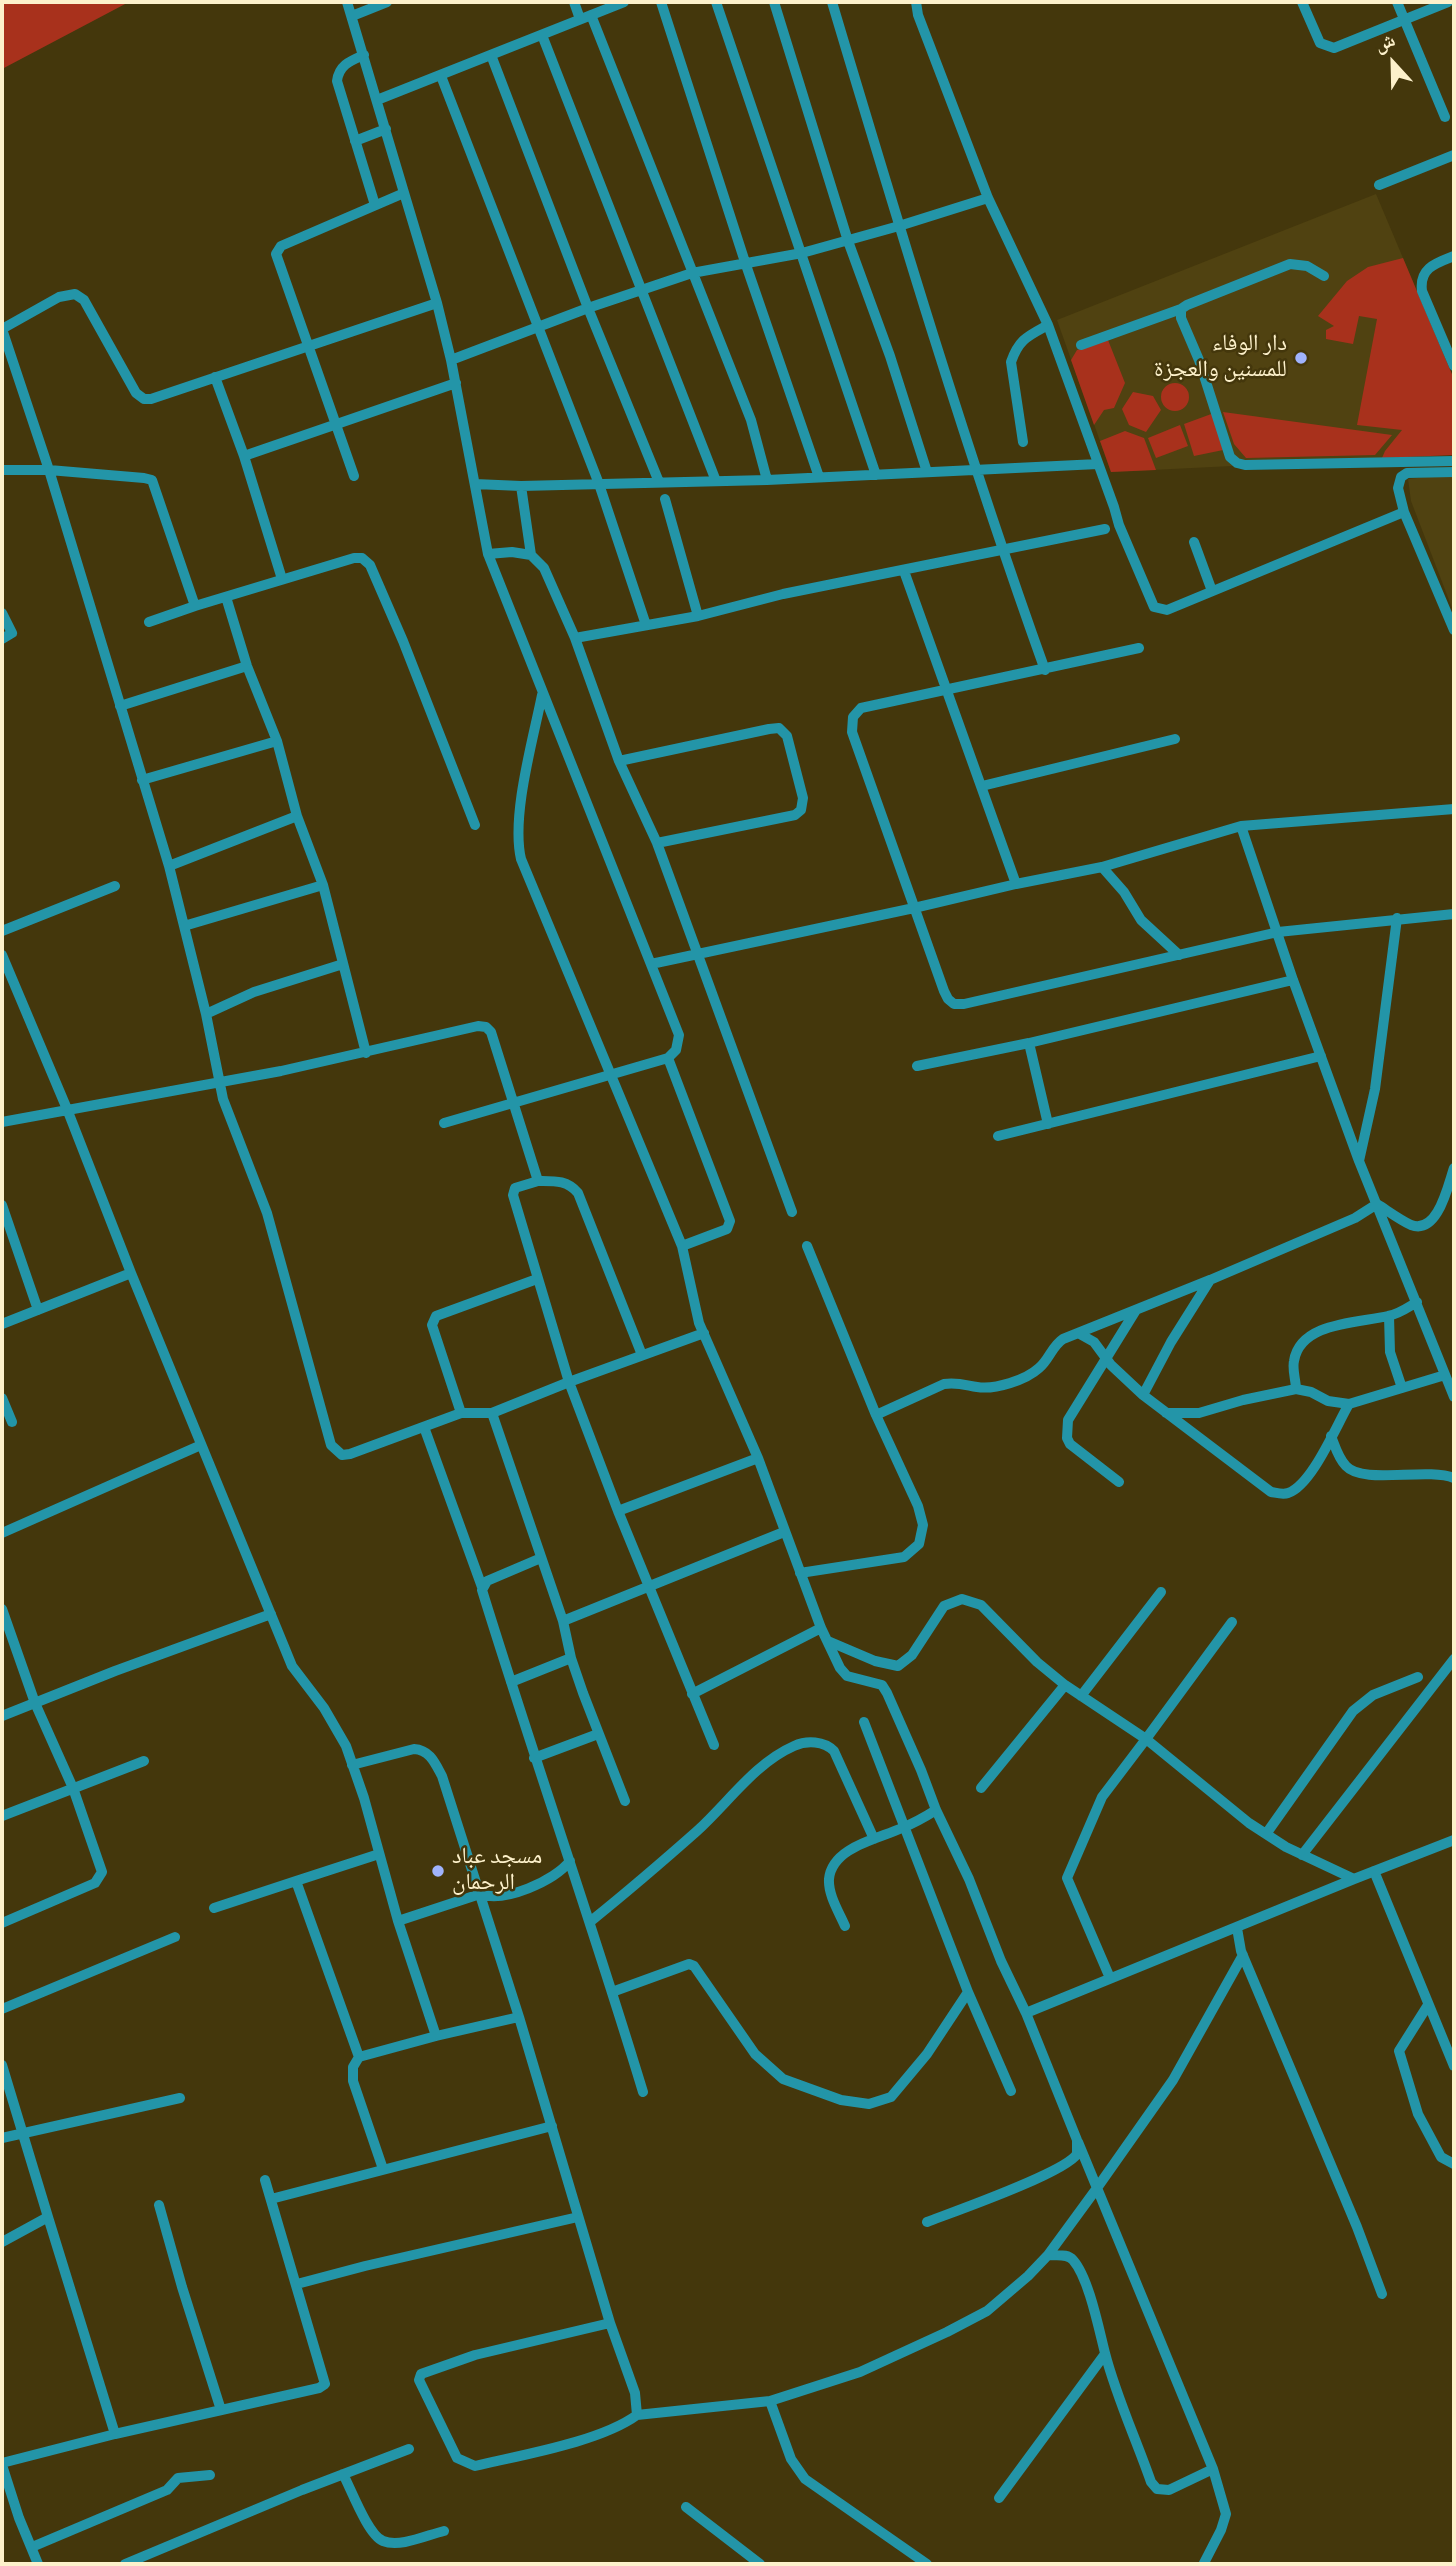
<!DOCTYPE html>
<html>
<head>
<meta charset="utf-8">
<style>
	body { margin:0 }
	#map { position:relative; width:1456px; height:2566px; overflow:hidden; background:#44370c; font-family:"Source Sans 3","Noto Naskh Arabic",sans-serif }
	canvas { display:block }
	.frame { position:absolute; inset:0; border:4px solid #fdf1cb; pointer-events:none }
	.north { position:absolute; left:1358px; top:28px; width:70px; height:70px; -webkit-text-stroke:5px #44370c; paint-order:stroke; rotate:338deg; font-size:19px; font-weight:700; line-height:28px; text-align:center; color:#fdf1cb }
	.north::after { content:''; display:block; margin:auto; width:24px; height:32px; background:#fdf1cb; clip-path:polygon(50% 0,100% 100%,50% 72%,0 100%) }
</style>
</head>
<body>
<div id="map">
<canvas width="1456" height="2566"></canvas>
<div class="frame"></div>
<div class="north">ش</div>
</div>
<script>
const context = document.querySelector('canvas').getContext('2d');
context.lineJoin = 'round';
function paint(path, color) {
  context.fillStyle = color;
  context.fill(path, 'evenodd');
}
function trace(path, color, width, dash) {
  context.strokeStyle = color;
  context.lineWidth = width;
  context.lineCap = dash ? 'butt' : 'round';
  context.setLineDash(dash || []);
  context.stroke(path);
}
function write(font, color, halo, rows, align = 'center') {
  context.font = font + ' "Source Sans 3","Noto Naskh Arabic",sans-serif';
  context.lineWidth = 5;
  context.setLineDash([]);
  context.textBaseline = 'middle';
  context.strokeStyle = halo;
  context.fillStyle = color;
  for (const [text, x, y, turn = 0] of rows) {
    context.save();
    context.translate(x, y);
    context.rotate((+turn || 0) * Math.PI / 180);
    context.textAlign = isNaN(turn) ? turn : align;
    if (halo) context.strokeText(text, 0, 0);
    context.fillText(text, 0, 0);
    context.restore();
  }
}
paint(new Path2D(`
	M1376,194l78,185v76l-343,17 -54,-152z
	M1454,474v139l-43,-112 -3,-22z`), '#504211');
paint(new Path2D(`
	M2,2h124l1,1 -125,66z
	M1403,258l51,121v76l-72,3 3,-7 17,-21 -45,-5 20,-106 -18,-3 -6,28 -27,-5v-9l8,-4 -16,-10 29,-35 21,-14z
	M1108,340l17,43 -11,25 -10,2 -10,15 -23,-65 6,-10z
	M1161 397a14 14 0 1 1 28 0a14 14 0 1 1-28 0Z
	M1133,392l20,4 8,14 -15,22 -17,-7 -7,-16z
	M1223,412l169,23 -17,20 -129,3 -12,-14z
	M1214,413l14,36 -34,7 -10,-32z
	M1180,425l8,21 -32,12 -8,-20z
	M1125,431l19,7 12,32 -45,2 -11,-31z`), '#a8311c');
trace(new Path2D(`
	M347,2l90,301 14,57 37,194 191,481 -3,15 -8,8 -224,65
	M574,2l6,17
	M661,2l84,260 74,215
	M716,2l160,473
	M774,2l74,239 42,115 37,116
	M832,2c67,224 134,448 213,668
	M916,2l2,13 70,183 60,127 66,182 5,18 35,82 13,3 237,-98
	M1302,2l18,41 14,5 114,-46
	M1397,2l48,115
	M591,15l160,405 16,60
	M352,16l35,-14
	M542,35l174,446
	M364,55c-14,6 -25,10 -27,26l38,124
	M491,55l97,253 71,174
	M441,76l158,408 47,141
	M377,100l247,-98
	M355,141l31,-12
	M1379,185l75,-30
	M1454,256c-18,7 -35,12 -32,35l32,75
	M1324,276l-17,-10 -17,-2 -103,41 -6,4v9l18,42 31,97 7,6 8,2 209,-4
	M2,329l47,141 120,396 37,148 17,85 44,114 64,232 11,10 8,-1 111,-41h31l77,-31 135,-49
	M2,329l57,-32 16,-3 9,6 52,93 8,6h7l286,-96
	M1081,345l100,-36
	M451,360l137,-52 104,-35 110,-20 97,-27 89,-28
	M215,377l29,79 38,123
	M1023,442l-12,-80c8,-23 17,-26 37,-37
	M244,456l212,-73
	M2,470h47l95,8 8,2 43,126
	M1454,472l-47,1 -6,4 -3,11 6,24 50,118
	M354,476l-78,-222 5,-8 123,-53
	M475,484l46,2 246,-6 331,-16
	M521,486l10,69
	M665,499l33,117
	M1194,542l18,49
	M488,554l24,-2 19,3 13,13 31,70 44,123 38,82 135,369
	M904,571l112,313
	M226,597l21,69 30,75 20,75 26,69 43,168
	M2,613l10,20 -10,6
	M149,622l46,-16 159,-48h8l8,7 33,76 72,184
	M575,638l123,-22 85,-22 322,-65
	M1139,648l-278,60 -8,9 -1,15 92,259 4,8 6,5h10l314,-72 176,-18
	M542,695c-9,45 -31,121 -21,164l161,387 17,77 59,135 63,170 19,40 7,8 35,9 5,8 34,77 15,40 33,69 32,82 25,52 51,127v14c-12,19 -124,58 -150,68
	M120,706l127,-40
	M619,761l150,-32 10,-1 8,8 16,62 -2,12 -6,5 -138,28
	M142,780l135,-39
	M982,786l193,-47
	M1241,826l52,154 66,181 95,236
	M169,866l128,-50
	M1102,867l22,25 17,28 38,35
	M184,926l139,-41
	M2,931l113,-45
	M2,955l65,154 64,164 161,393 32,42 22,38 18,52 34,123 38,115
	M651,964l263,-56 102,-24 86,-17 139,-41 213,-17
	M206,1014l48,-22 89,-28
	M1029,1043l19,81
	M668,1058l62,163 -3,8 -45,17
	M917,1066l112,-23 264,-63
	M2,1122l279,-51 197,-45 8,1 5,5 47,149 -23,7 -2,7 56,187 49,129 96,234
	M998,1136l323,-80
	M1359,1161l16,-72 22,-171
	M538,1181c17,0 29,-1 40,12l64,162
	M2,1205l36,105
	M1389,1316l1,36 12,36
	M2,1324l129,-51
	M1078,1333l16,9 17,23 32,30 128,97c6,1 12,3 17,1 24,-8 48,-67 61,-89
	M1296,1389c0,-8 -4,-20 -2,-28 6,-39 64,-38 94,-45 11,-2 19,-8 29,-14
	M1143,1395l28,-53 39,-62
	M2,1398l10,24
	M461,1413l-29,-88 4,-9 101,-37
	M492,1413l71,208 8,37 12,35 42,108
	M1166,1413h33l44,-13 53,-11 15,3 17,9 21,3 96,-29
	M876,1415l68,-31c13,-2 21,1 33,3 18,3 49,-7 62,-19 10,-8 13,-22 24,-29l147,-59 145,-62 22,-14c11,7 23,16 34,21 27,10 37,-40 43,-57
	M424,1427l58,160
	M1331,1436c4,10 7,22 15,30 17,19 80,1 108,12
	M1119,1482l-49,-38 -3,-6 1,-18 68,-110
	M618,1511l140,-53
	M2,1533l199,-88
	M541,1558l-54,23 -5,9c52,168 110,334 161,502
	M800,1573l104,-16 15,-13 4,-19 -5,-19 -42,-91 -69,-169
	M2,1609l33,94 38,85 29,84 -7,11 -93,40
	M563,1621l221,-89
	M828,1641l47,20 23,5 14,-11 32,-49 18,-7 19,6 56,57 28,23 81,54 86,-117
	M511,1682l60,-24
	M692,1694l129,-66
	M1081,1696l80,-104
	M2,1716l113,-45 156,-57
	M864,1722l104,270
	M534,1758l64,-24
	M352,1765l62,-16c16,1 21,14 28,27l77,241
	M981,1788l84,-103
	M2,1816l142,-55
	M1266,1834l87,-123 20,-16 45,-18
	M1302,1855l152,-196
	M1374,1871l80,195
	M296,1881l83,-27
	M214,1908l82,-27 63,176
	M398,1921l82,-27c25,9 74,-13 90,-33
	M591,1921c36,-29 71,-59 106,-90 31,-28 58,-68 97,-85 13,-6 30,-5 40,5l40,88
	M845,1926c-6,-14 -17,-31 -16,-47 3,-32 49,-40 73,-51 12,-5 23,-11 34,-18
	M1237,1928l4,23 116,276 25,67
	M1110,1978l-43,-100 35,-81 44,-58 103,84 37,24 68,32
	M612,1992l77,-28 5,2 61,88 28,25 58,21 28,4 22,-7 36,-43 41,-62 43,99
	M1428,2005l-29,46 19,63 23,43 13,7
	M2,2009l173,-72
	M1026,2013l328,-134 100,-39
	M2,2065l46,152 -46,25
	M2,2138l178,-40
	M1078,2142l135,327 13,45 -5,16 -17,33
	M383,2169l-30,-88v-14l6,-10 77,-21 83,-19 91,306 25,70 2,22c-37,27 -116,40 -162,51l-18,-8 -38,-78 2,-6 54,-19 135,-32
	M271,2199l281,-73
	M159,2205l23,82 39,123
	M48,2217l67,217
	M1048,2255c9,1 19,-2 25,5 16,18 26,70 32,93 11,43 31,86 46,129l6,7 12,1 44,-21
	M297,2284l68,-18 213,-49
	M637,2415l133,-14
	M2,2463l113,-29 204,-46 6,-4 -60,-204
	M2,2465l17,53 19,46
	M343,2474c8,15 25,61 40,67 17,7 44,-6 61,-10
	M999,2498l106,-144
	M686,2507l74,57
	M32,2547l135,-57 11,-12 32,-3
	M125,2564l177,-74 107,-41
	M927,2564l-122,-85 -14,-20 -21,-58 90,-29 87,-40 40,-21 41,-35 20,-21 49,-67 76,-108 70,-125`), '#2395a8', 10);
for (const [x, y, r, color] of [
	[1301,358,7,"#a0b3fd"],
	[438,1871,7,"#a0b3fd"]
]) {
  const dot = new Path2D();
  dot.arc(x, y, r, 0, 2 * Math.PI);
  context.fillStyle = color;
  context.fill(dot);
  trace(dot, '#44370c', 2.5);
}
write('23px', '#fdf1cb', '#44370c', [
	["دار الوفاء",1287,345],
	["للمسنين والعجزة",1287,371],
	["مسجد عباد",452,1858,"left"],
	["الرحمان",452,1884,"left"]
], 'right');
</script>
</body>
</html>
